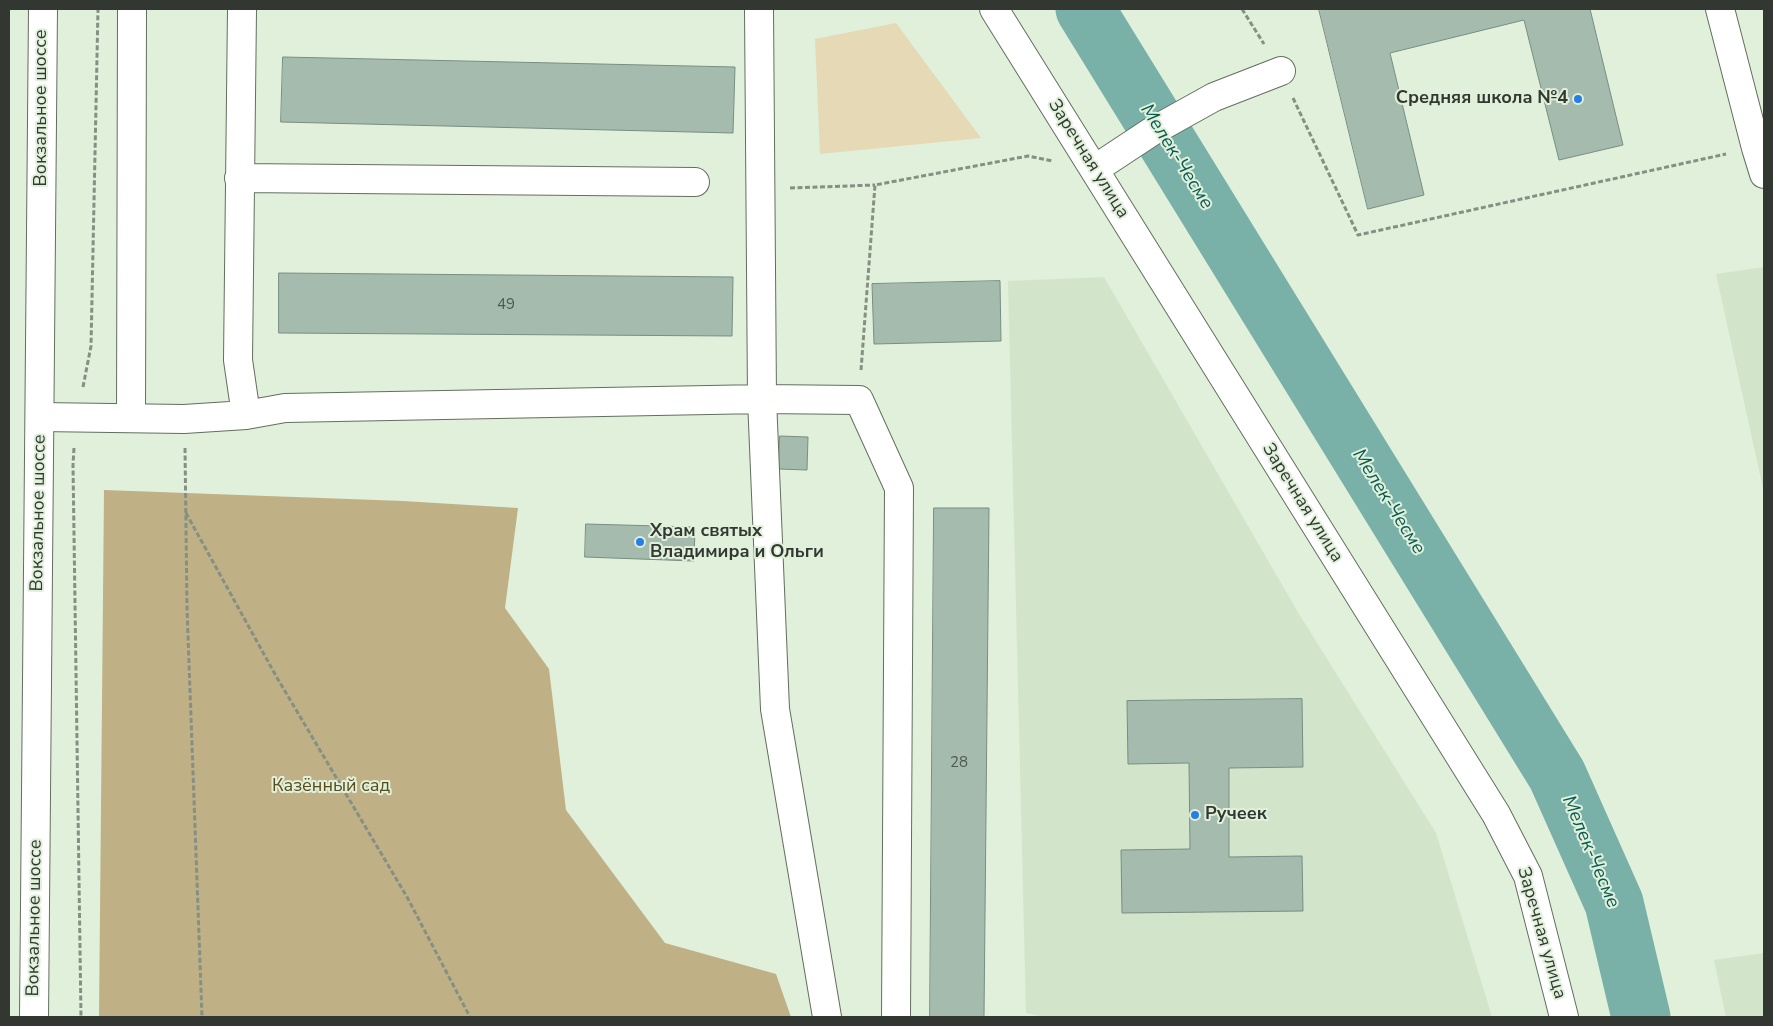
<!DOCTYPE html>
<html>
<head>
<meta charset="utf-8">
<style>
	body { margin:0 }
	#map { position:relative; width:1773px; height:1026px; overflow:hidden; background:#e0f0db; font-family:"Nunito Sans",sans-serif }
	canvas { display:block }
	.frame { position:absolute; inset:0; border:10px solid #323831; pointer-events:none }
</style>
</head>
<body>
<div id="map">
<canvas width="1773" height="1026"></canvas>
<div class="frame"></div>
</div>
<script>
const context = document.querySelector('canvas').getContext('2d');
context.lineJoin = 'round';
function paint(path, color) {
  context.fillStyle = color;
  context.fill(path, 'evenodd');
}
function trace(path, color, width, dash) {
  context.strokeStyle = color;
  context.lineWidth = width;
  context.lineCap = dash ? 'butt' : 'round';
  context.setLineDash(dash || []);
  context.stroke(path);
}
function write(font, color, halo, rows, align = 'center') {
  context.font = font + ' "Nunito Sans",sans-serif';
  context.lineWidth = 4;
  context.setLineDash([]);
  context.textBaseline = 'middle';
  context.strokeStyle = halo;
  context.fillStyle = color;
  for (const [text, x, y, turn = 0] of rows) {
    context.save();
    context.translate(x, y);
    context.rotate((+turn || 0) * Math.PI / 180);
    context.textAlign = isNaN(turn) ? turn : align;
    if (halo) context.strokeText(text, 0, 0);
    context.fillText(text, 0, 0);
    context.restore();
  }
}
paint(new Path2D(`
	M1764,267v226l-48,-219z
	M1104,277l195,337 137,219 56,184h-448l-18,-4 -18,-732z
	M1764,953v64h-38l-12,-57z`), '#d2e5cb');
paint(new Path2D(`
	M896,23l85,115 -161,16 -5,-115z`), '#e5d9b6');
paint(new Path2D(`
	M104,490l299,11 115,7 -13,100 44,61 17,141 99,133 111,31 15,43h-692z`), '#bfb086');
trace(new Path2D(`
	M1085,9l472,766 57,128 27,114`), '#79b1a9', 59);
const building = new Path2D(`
	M1319,9h271l33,136 -64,15 -35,-140 -134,33 34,142 -56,14z
	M283,57l452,10 -2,66 -452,-11z
	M279,273l454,4 -1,59 -453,-3z
	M1000,281l1,60 -127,3 -2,-60z
	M780,436l28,1 -1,33 -28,-1z
	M934,508h55l-5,509h-54z
	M586,524l109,3 -1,34 -109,-4z
	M1302,699l1,68 -74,1v89l73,-1 1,55 -181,2 -1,-63 69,-1 -1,-86 -61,1 -1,-63z`);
paint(building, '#a4bbae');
trace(building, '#788e82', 1);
const minor = new Path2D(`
	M242,9l-4,351 8,55
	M759,9l3,390 13,310 52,308
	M994,9l502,805 32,62 36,141
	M1720,9l36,139 8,26
	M1095,169l56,-37 63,-35 67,-26
	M239,178l456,4
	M40,417l144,2 62,-4 39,-7 477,-9 97,1 40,88 -3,529
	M131,418l1,-409`);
const major = new Path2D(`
	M34,1017l9,-1008`);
trace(minor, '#626f5e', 30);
trace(major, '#626f5e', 30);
trace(new Path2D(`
	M1242,9l22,35
	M1293,98l65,137 368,-81
	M790,188l85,-3
	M861,370l14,-185 153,-29 25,5
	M83,387l8,-41 7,-337
	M74,448l-1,17 8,552
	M185,448l2,160 15,409
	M186,513l90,163 131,221 63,120`), '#859082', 3, [5, 2.5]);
trace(minor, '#fff', 28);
trace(major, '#fff', 28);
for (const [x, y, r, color] of [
	[1578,99,5,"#267ee8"],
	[640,542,5,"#267ee8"],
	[1195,815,5,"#267ee8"]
]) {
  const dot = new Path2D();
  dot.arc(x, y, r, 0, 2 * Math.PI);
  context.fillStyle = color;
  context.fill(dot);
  trace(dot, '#e0f0db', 2);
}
write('15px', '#4e5950', null, [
	["49",506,305],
	["28",959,763]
]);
write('bold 18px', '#323831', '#e0f0db', [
	["Средняя школа №4",1568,99,"right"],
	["Храм святых",650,532],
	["Владимира и Ольги",650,553],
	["Ручеек",1205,815]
], 'left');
write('18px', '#323831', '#e0f0db', [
	["Вокзальное шоссе",42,108,-90],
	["Заречная улица",1088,159,58],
	["Заречная улица",1302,503,58],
	["Вокзальное шоссе",39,513,-89],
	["Вокзальное шоссе",35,918,-89],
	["Заречная улица",1541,933,74]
]);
write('18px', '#5b4b18', '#e0f0db', [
	["Казённый сад",331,787]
]);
write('italic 19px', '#075952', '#e0f0db', [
	["Мелек-Чесме",1176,157,58],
	["Мелек-Чесме",1388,502,58],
	["Мелек-Чесме",1590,852,67]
]);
</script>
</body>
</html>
